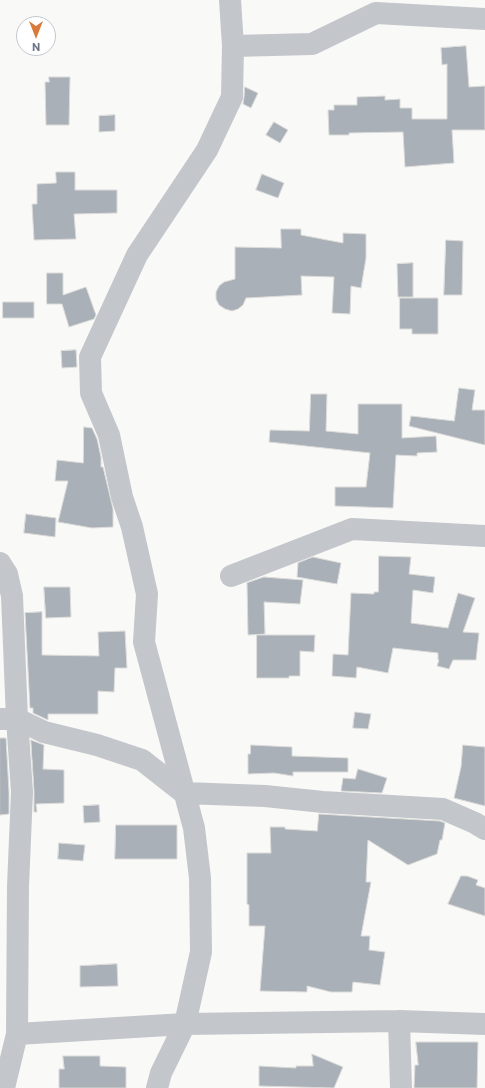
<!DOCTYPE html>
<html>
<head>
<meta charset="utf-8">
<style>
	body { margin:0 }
	#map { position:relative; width:485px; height:1088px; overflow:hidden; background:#f9f9f7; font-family:Commissioner,sans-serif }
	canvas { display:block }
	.north { position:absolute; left:16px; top:16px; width:40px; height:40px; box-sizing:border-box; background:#fff; border:1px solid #c3c8cf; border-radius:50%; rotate:180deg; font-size:11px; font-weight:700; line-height:16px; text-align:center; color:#6a7586 }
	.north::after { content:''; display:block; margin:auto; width:14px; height:18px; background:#d97a38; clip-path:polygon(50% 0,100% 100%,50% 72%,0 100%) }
</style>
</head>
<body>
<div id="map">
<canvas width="485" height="1088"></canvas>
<div class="north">N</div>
</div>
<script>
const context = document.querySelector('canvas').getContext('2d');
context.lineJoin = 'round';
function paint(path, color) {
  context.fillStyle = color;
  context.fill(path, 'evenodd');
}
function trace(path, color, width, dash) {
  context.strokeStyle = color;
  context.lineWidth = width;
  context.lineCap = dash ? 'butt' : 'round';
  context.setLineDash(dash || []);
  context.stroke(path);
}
const building = new Path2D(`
	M466,46l3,41 16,-1v44h-33l2,33 -49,4 -2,-35 -54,1v2h-20l-1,-25h6v-5h23v-8l28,-1v4l15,-1v9h12v11h35v-55l-5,1 -1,-17z
	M49,77h21l-1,48h-23l-1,-43h4z
	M245,87l13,6 -7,15 -8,-4 1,-7z
	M115,115v16l-16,1v-16z
	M274,122l14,8 -8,13 -14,-8z
	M56,172h19v18h42v23l-43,1 2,25 -42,1 -2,-36h5v-20l19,-1z
	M262,174l22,9 -6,15 -22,-8z
	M281,229h20v6l42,8v-10l23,1v24l-5,30 -10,-2 -1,28 -18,-1 2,-36 -33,-1 1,19 -56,3 -3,7 -5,4 -6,2 -7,-2 -6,-4 -3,-6v-7l3,-6 5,-4 11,-3v-32l46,1z
	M446,240l17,1 -1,54h-18z
	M413,263v34h-15l-1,-33z
	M47,273h16v22l23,-8 10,28 -2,4 -25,8 -7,-23h-15z
	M400,298h38v36h-26v-5h-12z
	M3,302h31v16h-31z
	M76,350l1,17 -15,1 -1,-17z
	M459,388l16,2 -3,20h13v35l-76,-19 2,-10 43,5z
	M311,394h16l-1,37 32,3v-30h44v34l34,-2 1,16 -20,1v3l-21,-1 -3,53 -58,-2v-19h31l4,-34 -101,-11 1,-12 39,1z
	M84,427l8,1 5,11 4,18v10h2l10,42v18l-21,1 -34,-6 10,-41h-13l2,-21 26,3z
	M26,514l30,4 -1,19 -31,-4z
	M379,556l32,1 -2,17 26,3 -2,16 -20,-3 -2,33 37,5 10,-35 17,5 -12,34 16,1 -3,27h-23l-4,9 -12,-3 2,-6h-1v-7l-45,-5 -5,25 -31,-6 -1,11 -24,-2 1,-22 15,1 3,-62 23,1v-2h4z
	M313,557l28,6 -4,21 -40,-7 1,-14z
	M264,577l39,3 -3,24 -36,-2 1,32 -17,1 -1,-52z
	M44,587h26l1,30 -25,1z
	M42,612v43l57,1 -1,-24 27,-1 2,37h-12l-1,24 -16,-1v23h-50v6l-15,-7v-5h-3l-5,-95z
	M257,635h58l-1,17 -14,-1v25h-11v2h-32z
	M355,712l16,2 -3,15 -15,-1z
	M0,738h6l3,54v22l-9,1z
	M31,740l13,5 -1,24 21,1v33l-28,1 1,8h-3v-21z
	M251,745l41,2v9l56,2v14h-55v4l-19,-3 -26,1v-20h2z
	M463,745l22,2v59l-31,-8 7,-31z
	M358,769l29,9 -5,15 -41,-2 2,-13 12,1z
	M99,805l1,17 -16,1 -1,-17z
	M319,814l121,7 5,2 -3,17h-2l-3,14 -29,11 -40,-25 -2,42h5l-10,54h9l-1,14 16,2 -5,33 -27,-3 -1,10h-21l-24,-6v6l-47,-1 5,-65h-16v-21l-2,-1v-51h24l-1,-26h15v2l32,2z
	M116,825h61v34h-62z
	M59,843l26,2 -2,16 -25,-2z
	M461,876h6l11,4 -2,5 9,3v28l-37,-12z
	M117,964l1,22 -38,1v-21z
	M416,1042h62l-1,46h-63l1,-23h3z
	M312,1054l31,13 -9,21 -75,-2v-20l37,2v-2h17z
	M63,1056h37v10l26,1v21h-67v-19h5z`);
paint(building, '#aab0b7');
trace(building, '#dbdbd9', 1);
trace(new Path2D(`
	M233,46l79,-2 64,-31 109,6
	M0,563l7,11 5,22 5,123 5,73 -4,94 -1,148 -13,54
	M231,576l121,-47 133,7
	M0,719h17l27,13 53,13 45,15 42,33 81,3 58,6 120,7 32,14 10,6
	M399,1021l2,67
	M17,1034l168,-10 214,-3 86,3
	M157,1088l4,-15 24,-49 16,-72 -1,-74 -6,-50 -50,-186 3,-48 -15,-67 -10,-30 -13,-62 -18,-42 -1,-36 47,-102 70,-105 25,-53 1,-51 -3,-46`), '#c3c6ca', 22);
</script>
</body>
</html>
